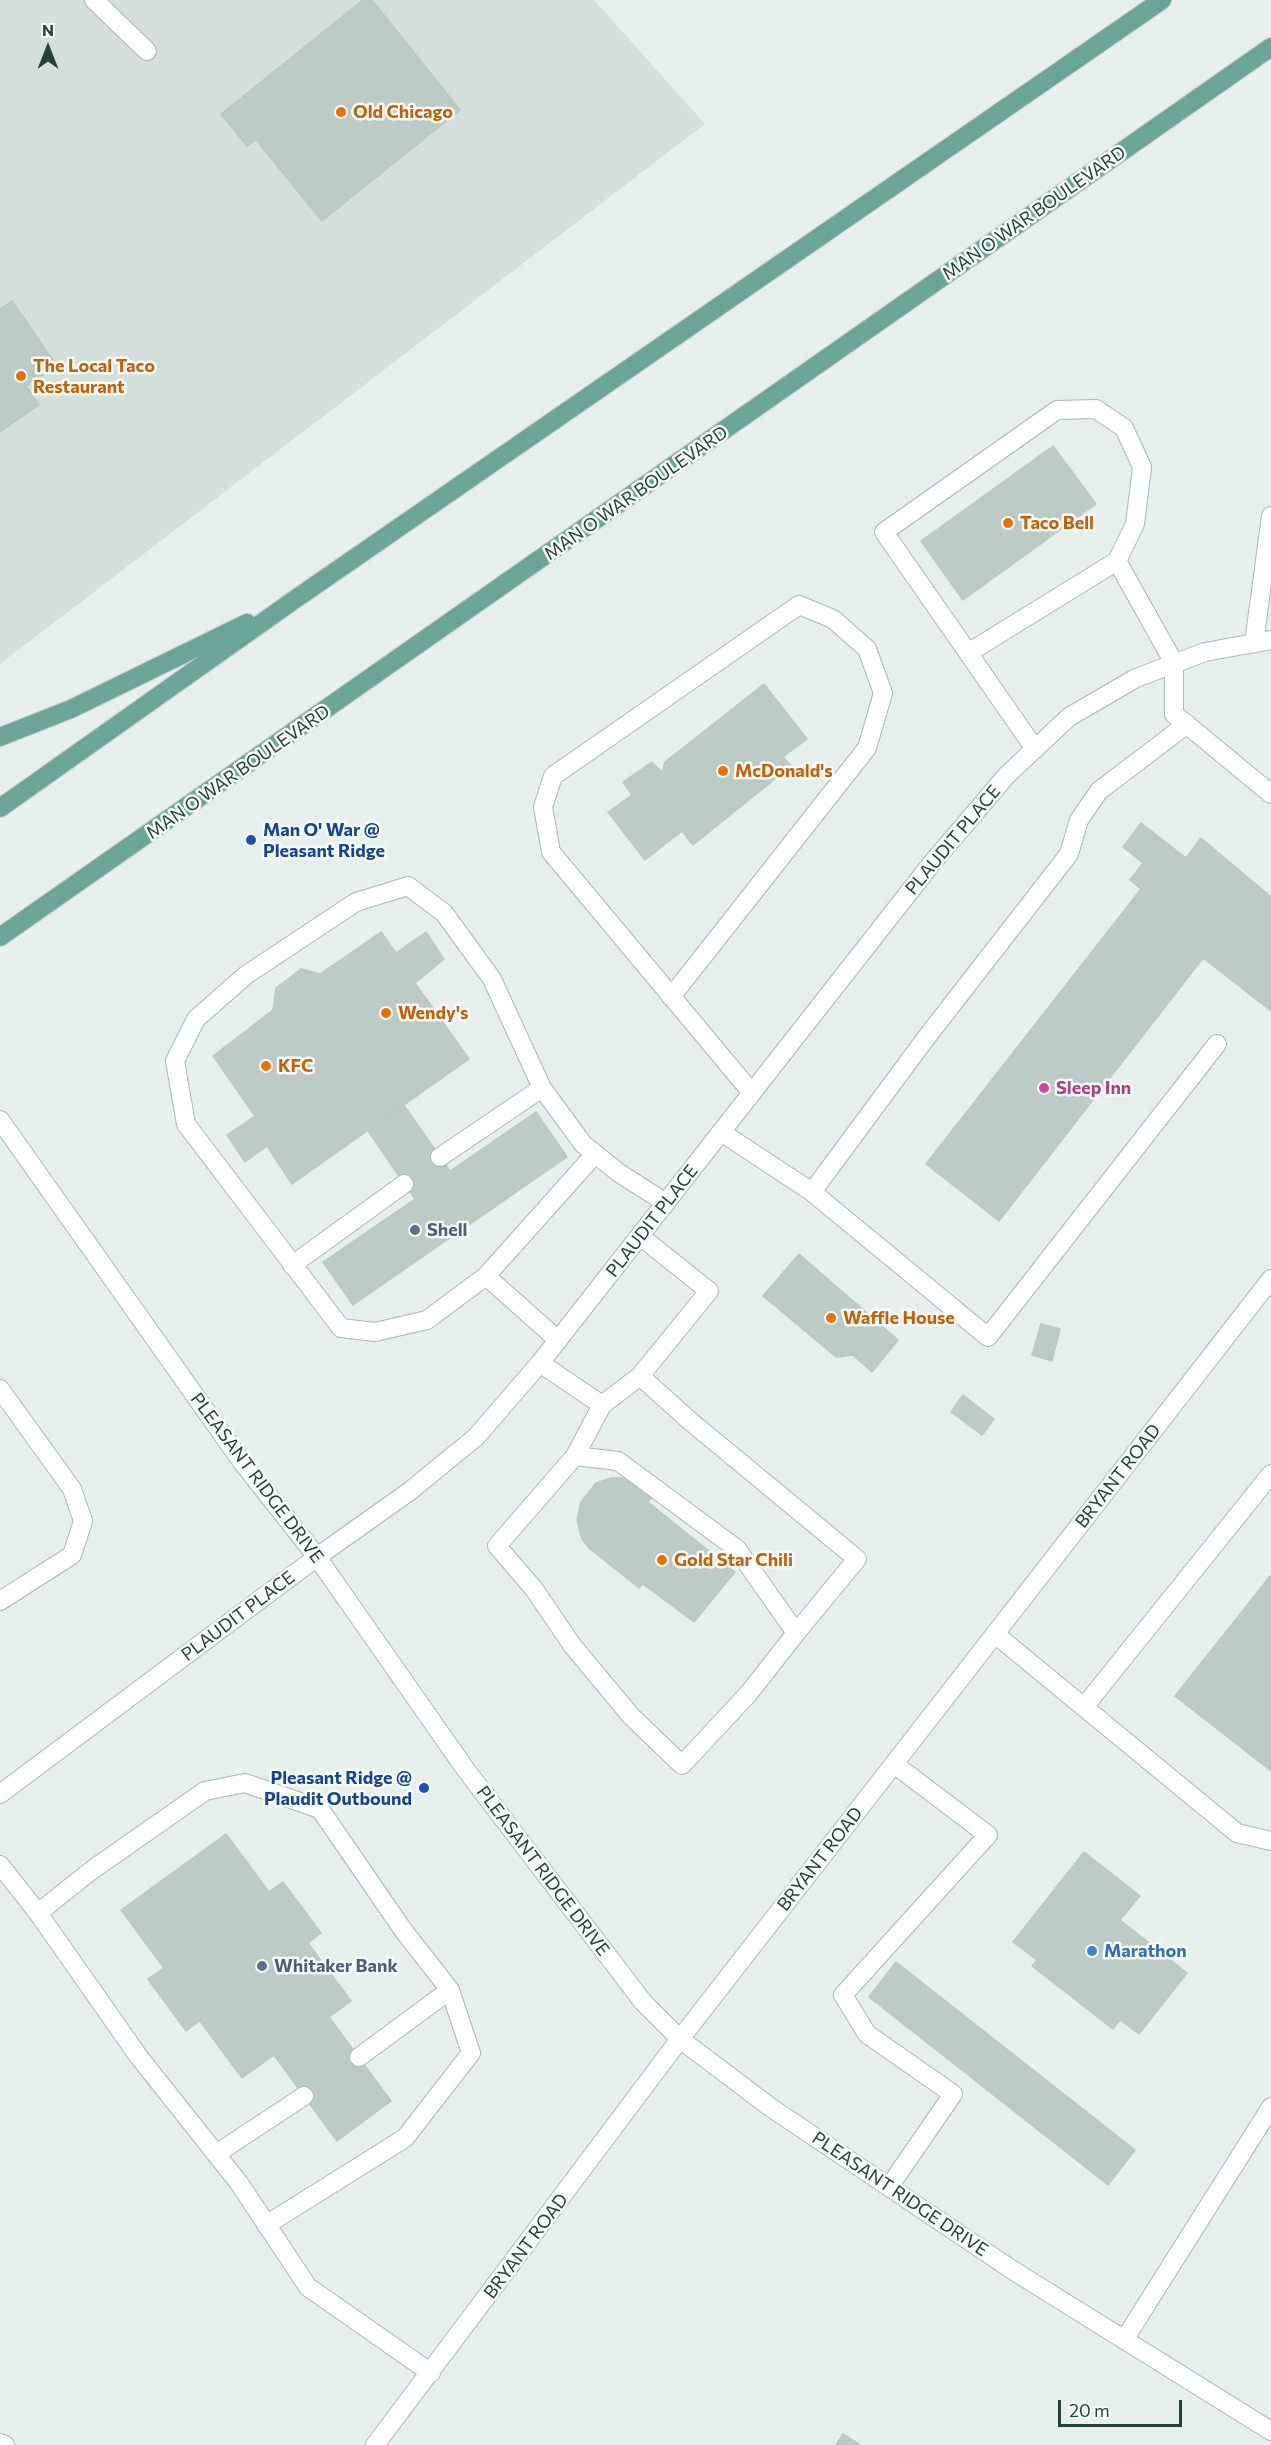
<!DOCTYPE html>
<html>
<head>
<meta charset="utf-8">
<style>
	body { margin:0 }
	#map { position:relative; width:1271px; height:2445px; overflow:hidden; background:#e6efeb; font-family:Commissioner,sans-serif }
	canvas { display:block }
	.north { position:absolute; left:18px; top:18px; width:60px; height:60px; -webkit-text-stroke:4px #f7fbf9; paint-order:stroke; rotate:0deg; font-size:16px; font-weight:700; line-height:24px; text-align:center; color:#24423a }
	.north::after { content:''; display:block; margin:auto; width:21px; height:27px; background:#24423a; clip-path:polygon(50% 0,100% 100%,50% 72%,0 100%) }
	.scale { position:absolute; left:1058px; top:2400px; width:124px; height:27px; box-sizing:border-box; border:3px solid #24423a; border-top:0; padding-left:8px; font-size:18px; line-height:21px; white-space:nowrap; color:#24423a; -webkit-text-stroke:4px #f7fbf9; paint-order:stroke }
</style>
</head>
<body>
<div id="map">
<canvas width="1271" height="2445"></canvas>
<div class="north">N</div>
<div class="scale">20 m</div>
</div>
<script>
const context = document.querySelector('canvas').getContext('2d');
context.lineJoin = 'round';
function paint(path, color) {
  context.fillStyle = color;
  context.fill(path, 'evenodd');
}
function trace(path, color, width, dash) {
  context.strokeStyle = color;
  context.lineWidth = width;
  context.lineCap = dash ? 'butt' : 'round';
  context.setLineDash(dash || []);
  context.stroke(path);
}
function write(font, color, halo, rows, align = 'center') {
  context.font = font + ' Commissioner,sans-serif';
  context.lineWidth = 5;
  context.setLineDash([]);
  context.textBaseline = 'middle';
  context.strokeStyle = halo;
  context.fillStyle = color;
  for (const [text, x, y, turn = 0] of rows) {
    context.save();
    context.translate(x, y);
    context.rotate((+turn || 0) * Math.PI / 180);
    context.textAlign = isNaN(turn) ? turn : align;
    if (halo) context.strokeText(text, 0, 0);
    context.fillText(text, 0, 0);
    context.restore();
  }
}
paint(new Path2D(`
	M0,0h594l111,124 -705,540z`), '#d4dfda');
const building = new Path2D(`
	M363,0h9l88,110 -138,111 -66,-81 -9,6 -26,-32z
	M12,301l45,65 -31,20 13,19 -39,27v-123z
	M1053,446l43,58 -133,96 -42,-59z
	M764,684l43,55 -24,18 8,9 -98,79 -11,-14 -37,29 -37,-48 24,-17 -9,-13 29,-20 10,10 3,-10z
	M1141,823l45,35 15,-20 70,59v114l-68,-53 -204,263 -73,-57 215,-275 -11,-9 13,-17 -20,-16z
	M381,932l15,21 30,-21 18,27 -29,24 54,76 -177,125 -25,-38 -22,16 -18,-27 28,-19 -42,-60 60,-46 3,-22 25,-19 19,5z
	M403,1104l47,67 86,-59 31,45 -214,148 -30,-43 92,-63 -47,-68z
	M799,1254l99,86 -26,32 -19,-17 -17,2 -73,-61z
	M1041,1324l19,5 -8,32 -20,-6z
	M963,1395l31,24 -12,16 -31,-23z
	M611,1478h17l26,16 -6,8 87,70 -41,50 -51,-38 -4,4 -50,-40 -7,-9 -5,-19 4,-18 15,-19z
	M1271,1575v196l-96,-75z
	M226,1834l43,58 14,-10 38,51 -13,10 43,58 -22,16 62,84 -54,40 -63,-86 -32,23 -42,-57 -14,10 -38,-52 16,-11 -43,-58z
	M1084,1852l56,44 -20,24 67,53 -48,61 -19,-14 -7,9 -81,-63 5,-6 -24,-18z
	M896,1962l239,188 -27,35 -239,-188z
	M843,2434l17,11h-24z`);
paint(building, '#bbcac4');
trace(building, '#b8c9c2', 1.5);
const lane = new Path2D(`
	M94,0l53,51
	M1117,561l57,102v51l97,80
	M1254,643l17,-127
	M968,653l149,-92 18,-37 7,-57 -18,-39 -28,-19 -39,1 -173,122 151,217
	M671,997l196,-249 16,-55 -16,-44 -34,-30 -34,-14 -246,171 -10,31 8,45 201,241
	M721,1132l91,60 114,-154 143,-184 10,-34 20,-29 88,-67
	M440,1157l102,-69
	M812,1192l176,145 229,-293
	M640,1236l69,55 -69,85
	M292,1265l112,-81
	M486,1276l109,-122
	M558,1340l-72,-64 -59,44 -52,12 -34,-4 -155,-204 -11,-63 21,-42 50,-44 110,-73 52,-16 36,27 48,66 50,109 41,56 36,29 47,30
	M540,1363l62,42 -27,51 -78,90 37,43 38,56 59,71 51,49 67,-72 47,-60 -59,-84 -119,-88 -43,-5
	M0,1389l72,100 11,32 -11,34 -72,46
	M602,1405l38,-29 50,45 167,138 -61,74
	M995,1634l242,199 34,8
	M1084,1707l187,-233
	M0,1865l38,48 101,144 100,126 69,104 123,86
	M38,1913l54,-43 113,-79 40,-8 75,26 83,121 47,60 21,63 -66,85 -139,87
	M359,2057l91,-67
	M216,2154l88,-58
	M889,2187l64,-93 -86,-60 -24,-39 145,-160 -94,-71
	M1124,2340l147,-233
	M0,2443l5,2`);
const street = new Path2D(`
	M0,1794l317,-237 93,-66 66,-54 64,-74 392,-500 75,-88 62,-58 67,-39 69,-26 66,-12
	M375,2445l305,-406 591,-760`);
const secondary = new Path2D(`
	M0,1120l242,342 75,95 149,213 177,232 37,37 90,68 244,164 257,160`);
const primary = new Path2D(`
	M0,737l71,-28 176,-86
	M0,808l294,-208 868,-600
	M0,937l1271,-890`);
trace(lane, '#a8b8b2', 20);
trace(street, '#a8b8b2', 20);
trace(secondary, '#a4bbb3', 20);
trace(primary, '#c2cac8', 20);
trace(lane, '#fff', 18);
trace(street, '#fff', 18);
trace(secondary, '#fff', 18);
trace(primary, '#6aa596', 18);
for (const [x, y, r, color] of [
	[341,112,6,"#e8710a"],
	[21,376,6,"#e8710a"],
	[1008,523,6,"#e8710a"],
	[723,771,6,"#e8710a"],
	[251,840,6,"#1a4fb4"],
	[386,1013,6,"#e8710a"],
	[266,1066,6,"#e8710a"],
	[1044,1088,6,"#d1479c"],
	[415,1230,6,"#5c6f8a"],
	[831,1318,6,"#e8710a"],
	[662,1560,6,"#e8710a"],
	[424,1788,6,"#1a4fb4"],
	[1092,1951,6,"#3f7fe0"],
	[262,1966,6,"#5c6f8a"]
]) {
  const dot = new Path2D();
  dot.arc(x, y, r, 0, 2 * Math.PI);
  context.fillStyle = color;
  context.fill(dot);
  trace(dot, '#f7fbf9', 2);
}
write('bold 18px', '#c56008', '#f7fbf9', [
	["Old Chicago",353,112],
	["The Local Taco",33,366],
	["Restaurant",33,387],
	["Taco Bell",1020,523],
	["McDonald's",735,771],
	["Wendy's",398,1013],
	["KFC",278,1066],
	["Waffle House",843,1318],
	["Gold Star Chili",674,1560]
], 'left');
write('18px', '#24423a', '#f7fbf9', [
	["MAN O WAR BOULEVARD",1034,213,-35],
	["MAN O WAR BOULEVARD",636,493,-35],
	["MAN O WAR BOULEVARD",238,772,-35],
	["PLAUDIT PLACE",953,840,-50],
	["PLAUDIT PLACE",652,1221,-52],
	["BRYANT ROAD",1118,1476,-52],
	["PLEASANT RIDGE DRIVE",257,1478,53],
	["PLAUDIT PLACE",238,1616,-37],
	["BRYANT ROAD",820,1859,-52],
	["PLEASANT RIDGE DRIVE",543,1871,53],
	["PLEASANT RIDGE DRIVE",900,2194,34],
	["BRYANT ROAD",526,2246,-53]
]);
write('bold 18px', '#164399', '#f7fbf9', [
	["Man O' War @",263,830],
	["Pleasant Ridge",263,851],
	["Pleasant Ridge @",412,1778,"right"],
	["Plaudit Outbound",412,1799,"right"]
], 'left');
write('bold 18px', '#b23c85', '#f7fbf9', [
	["Sleep Inn",1056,1088]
], 'left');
write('bold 18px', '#4e5e75', '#f7fbf9', [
	["Shell",427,1230],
	["Whitaker Bank",274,1966]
], 'left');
write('bold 18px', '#366cbe', '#f7fbf9', [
	["Marathon",1104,1951]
], 'left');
</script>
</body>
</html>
